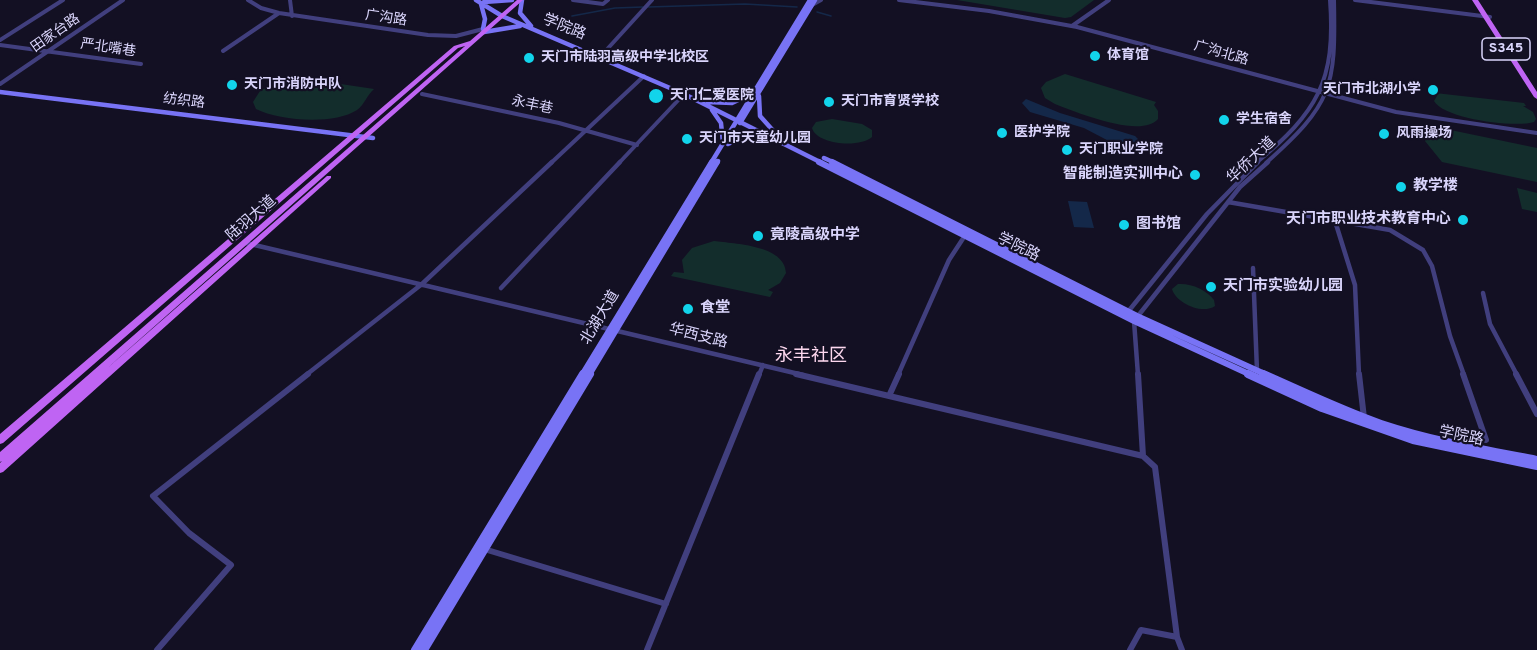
<!DOCTYPE html>
<html>
<head>
<meta charset="utf-8">
<style>
	body { margin:0 }
	canvas { display:block; background:#131023 }
</style>
</head>
<body>
<canvas width="1537" height="650"></canvas>
<script>
const context = document.querySelector('canvas').getContext('2d');
context.lineJoin = 'round';
function paint(path, color) {
  context.fillStyle = color;
  context.fill(path, 'evenodd');
}
function trace(path, color, width, dash) {
  context.strokeStyle = color;
  context.lineWidth = width;
  context.lineCap = dash ? 'butt' : 'round';
  context.setLineDash(dash || []);
  context.stroke(path);
}
function write(font, color, halo, rows, align = 'center') {
  context.font = font + ' Overpass,"Noto Sans SC",sans-serif';
  context.lineWidth = 4.5;
  context.setLineDash([]);
  context.textBaseline = 'middle';
  context.strokeStyle = halo;
  context.fillStyle = color;
  for (const [text, x, y, turn = 0] of rows) {
    context.save();
    context.translate(x, y);
    context.rotate((+turn || 0) * Math.PI / 180);
    context.textAlign = isNaN(turn) ? turn : align;
    if (halo) context.strokeText(text, 0, 0);
    context.fillText(text, 0, 0);
    context.restore();
  }
}
paint(new Path2D(`
	M957,0h137l-23,17 -6,1z
	M1065,74l91,28 -2,3 4,6v8c-17,20 -82,-7 -103,-15l-10,-6 -4,-10 5,-6z
	M287,76l87,13c-8,7 -9,15 -17,21 -23,15 -77,11 -101,-1l-3,-7 7,-11z
	M1435,93l89,10 2,3h-3l10,6 3,7 -2,3c-19,6 -90,-3 -100,-21l3,-5z
	M832,119l30,5 10,6v7c-12,11 -55,8 -60,-9l4,-6z
	M1436,127l101,21v34l-95,-20 -17,-21 2,-5 9,-5z
	M1517,188l20,5v19l-15,-3z
	M714,241c21,3 71,4 72,32l-6,10 -12,7 5,2 -3,5 -99,-21 3,-4 10,1 -2,-13 10,-12z
	M1178,284c13,-1 29,6 36,16l1,6c-13,9 -39,-3 -43,-17z`), '#132d2c');
paint(new Path2D(`
	M1026,99l34,14 75,23 7,7 -9,9 -7,-2 -42,-22 -54,-16 -8,-9z
	M1068,201l19,1 7,26 -20,-1z`), '#142849');
trace(new Path2D(`
	M648,7l97,-3 52,3
	M817,12l14,4
	M572,16l43,-8 28,-1`), '#142849', 1.5);
trace(new Path2D(`
	M248,0l13,8 18,5 149,22 28,1 27,-7
	M290,0l2,16
	M573,0l30,4 5,-4
	M899,0l90,11 88,16 319,85 141,21
	M1355,0l135,17
	M812,5l9,-5
	M1072,26l37,-26
	M0,40l63,-40
	M0,45l141,19
	M223,51l56,-38
	M600,57l52,-57
	M0,84l123,-84
	M422,94l137,29 78,22
	M551,163l93,-87
	M619,163l65,-69
	M1256,163c61,-51 80,-81 74,-163
	M1266,163c66,-59 70,-75 68,-163`), '#413f7e', 4);
trace(new Path2D(`
	M1228,202l162,28 33,20 9,16 18,70 14,39
	M1335,221l20,64 4,90
	M246,243l557,132
	M1253,268l4,103
	M501,288l119,-126
	M1483,293l7,31 27,51
	M1127,313l80,-99 51,-52
	M306,375l116,-91 130,-122
	M759,375l4,-10
	M898,375l51,-115 15,-23
	M1138,375l-4,-54 106,-134 28,-25`), '#413f7e', 4.5);
trace(new Path2D(`
	M796,374l347,82
	M1359,374l5,44
	M1463,374l23,66
	M1516,374l21,40
	M889,396l10,-22
	M484,549l182,55
	M1177,637l5,13
	M157,650l74,-85 -42,-32 -36,-37 155,-122
	M647,650l112,-276
	M1130,650l11,-20 36,7 -22,-170 -12,-11 -5,-82`), '#413f7e', 6);
trace(new Path2D(`
	M476,0l26,16 182,78 138,69
	M522,0l-2,13 11,13
	M484,2l28,-2
	M481,4l4,15 -2,10
	M484,32l36,-6
	M0,92l373,46
	M759,96l1,20 17,19
	M708,102l24,1 19,-9
	M712,110l9,13 2,20
	M740,123l75,-123
	M728,144l18,-8 23,1
	M824,158l11,5
	M711,163l99,-163
	M717,163l1,-2`), '#7873f5', 4.5);
trace(new Path2D(`
	M819,162l315,159 117,54
	M832,162l305,154 130,59
	M582,375l130,-213
	M589,375l128,-213`), '#7873f5', 6);
trace(new Path2D(`
	M1248,374l74,34 91,32 124,26
	M1263,374c39,17 78,36 118,50 51,17 104,26 156,36
	M415,650l168,-276
	M424,650l166,-276`), '#7873f5', 8);
paint(new Path2D(`
	M517,0h6l-419,371 223,-195h4v2l-328,294 -3,1v-10l2,-2 -2,1v-10l465,-406 -7,2 -455,395 -3,1v-10l454,-388 16,-5z
	M1472,0h6l59,92v7l-3,-2z`), '#bf64f3');
for (const [x, y, r, color] of [
	[1095,56,6,"#12d4eb"],
	[529,58,6,"#12d4eb"],
	[232,85,6,"#12d4eb"],
	[1433,90,6,"#12d4eb"],
	[656,96,8,"#12d4eb"],
	[829,102,6,"#12d4eb"],
	[1224,120,6,"#12d4eb"],
	[1002,133,6,"#12d4eb"],
	[1384,134,6,"#12d4eb"],
	[687,139,6,"#12d4eb"],
	[1067,150,6,"#12d4eb"],
	[1195,175,6,"#12d4eb"],
	[1401,187,6,"#12d4eb"],
	[1463,220,6,"#12d4eb"],
	[1124,225,6,"#12d4eb"],
	[758,236,6,"#12d4eb"],
	[1211,287,6,"#12d4eb"],
	[688,309,6,"#12d4eb"]
]) {
  const dot = new Path2D();
  dot.arc(x, y, r, 0, 2 * Math.PI);
  context.fillStyle = color;
  context.fill(dot);
  trace(dot, '#131023', 2);
}
write('14px', '#dad5fc', '#131023', [
	["广沟路",386,19,8],
	["田家台路",56,34,-35],
	["严北嘴巷",108,49,8],
	["广沟北路",1221,54,16],
	["纺织路",184,102,7],
	["永丰巷",532,106,12]
]);
for (const [x, y, w] of [
	[1506,49,48]
]) {
  const box = new Path2D();
  box.roundRect(x - w / 2, y - 11, w, 22, 4.5);
  context.fillStyle = '#131023';
  context.fill(box);
  trace(box, '#dad5fc', 1.5);
}
write('bold 14px', '#dad5fc', null, [
	["S345",1506,49]
]);
write('bold 14px', '#dad5fc', '#131023', [
	["体育馆",1107,56],
	["天门市陆羽高级中学北校区",541,58],
	["天门市消防中队",244,85],
	["天门市北湖小学",1421,90,"right"],
	["天门仁爱医院",670,96],
	["天门市育贤学校",841,102],
	["学生宿舍",1236,120],
	["医护学院",1014,133],
	["风雨操场",1396,134],
	["天门市天童幼儿园",699,139],
	["天门职业学院",1079,150]
], 'left');
write('15px', '#dad5fc', '#131023', [
	["学院路",564,28,22],
	["华侨大道",1252,161,-43],
	["陆羽大道",252,219,-41],
	["学院路",1018,248,26],
	["北湖大道",601,318,-59],
	["华西支路",698,337,14],
	["学院路",1461,437,12]
]);
write('bold 15px', '#dad5fc', '#131023', [
	["智能制造实训中心",1183,175,"right"],
	["教学楼",1413,187],
	["天门市职业技术教育中心",1451,220,"right"],
	["图书馆",1136,225],
	["竟陵高级中学",770,236],
	["天门市实验幼儿园",1223,287],
	["食堂",700,309]
], 'left');
write('18px', '#fcd7ee', '#131023', [
	["永丰社区",811,357]
]);
</script>
</body>
</html>
